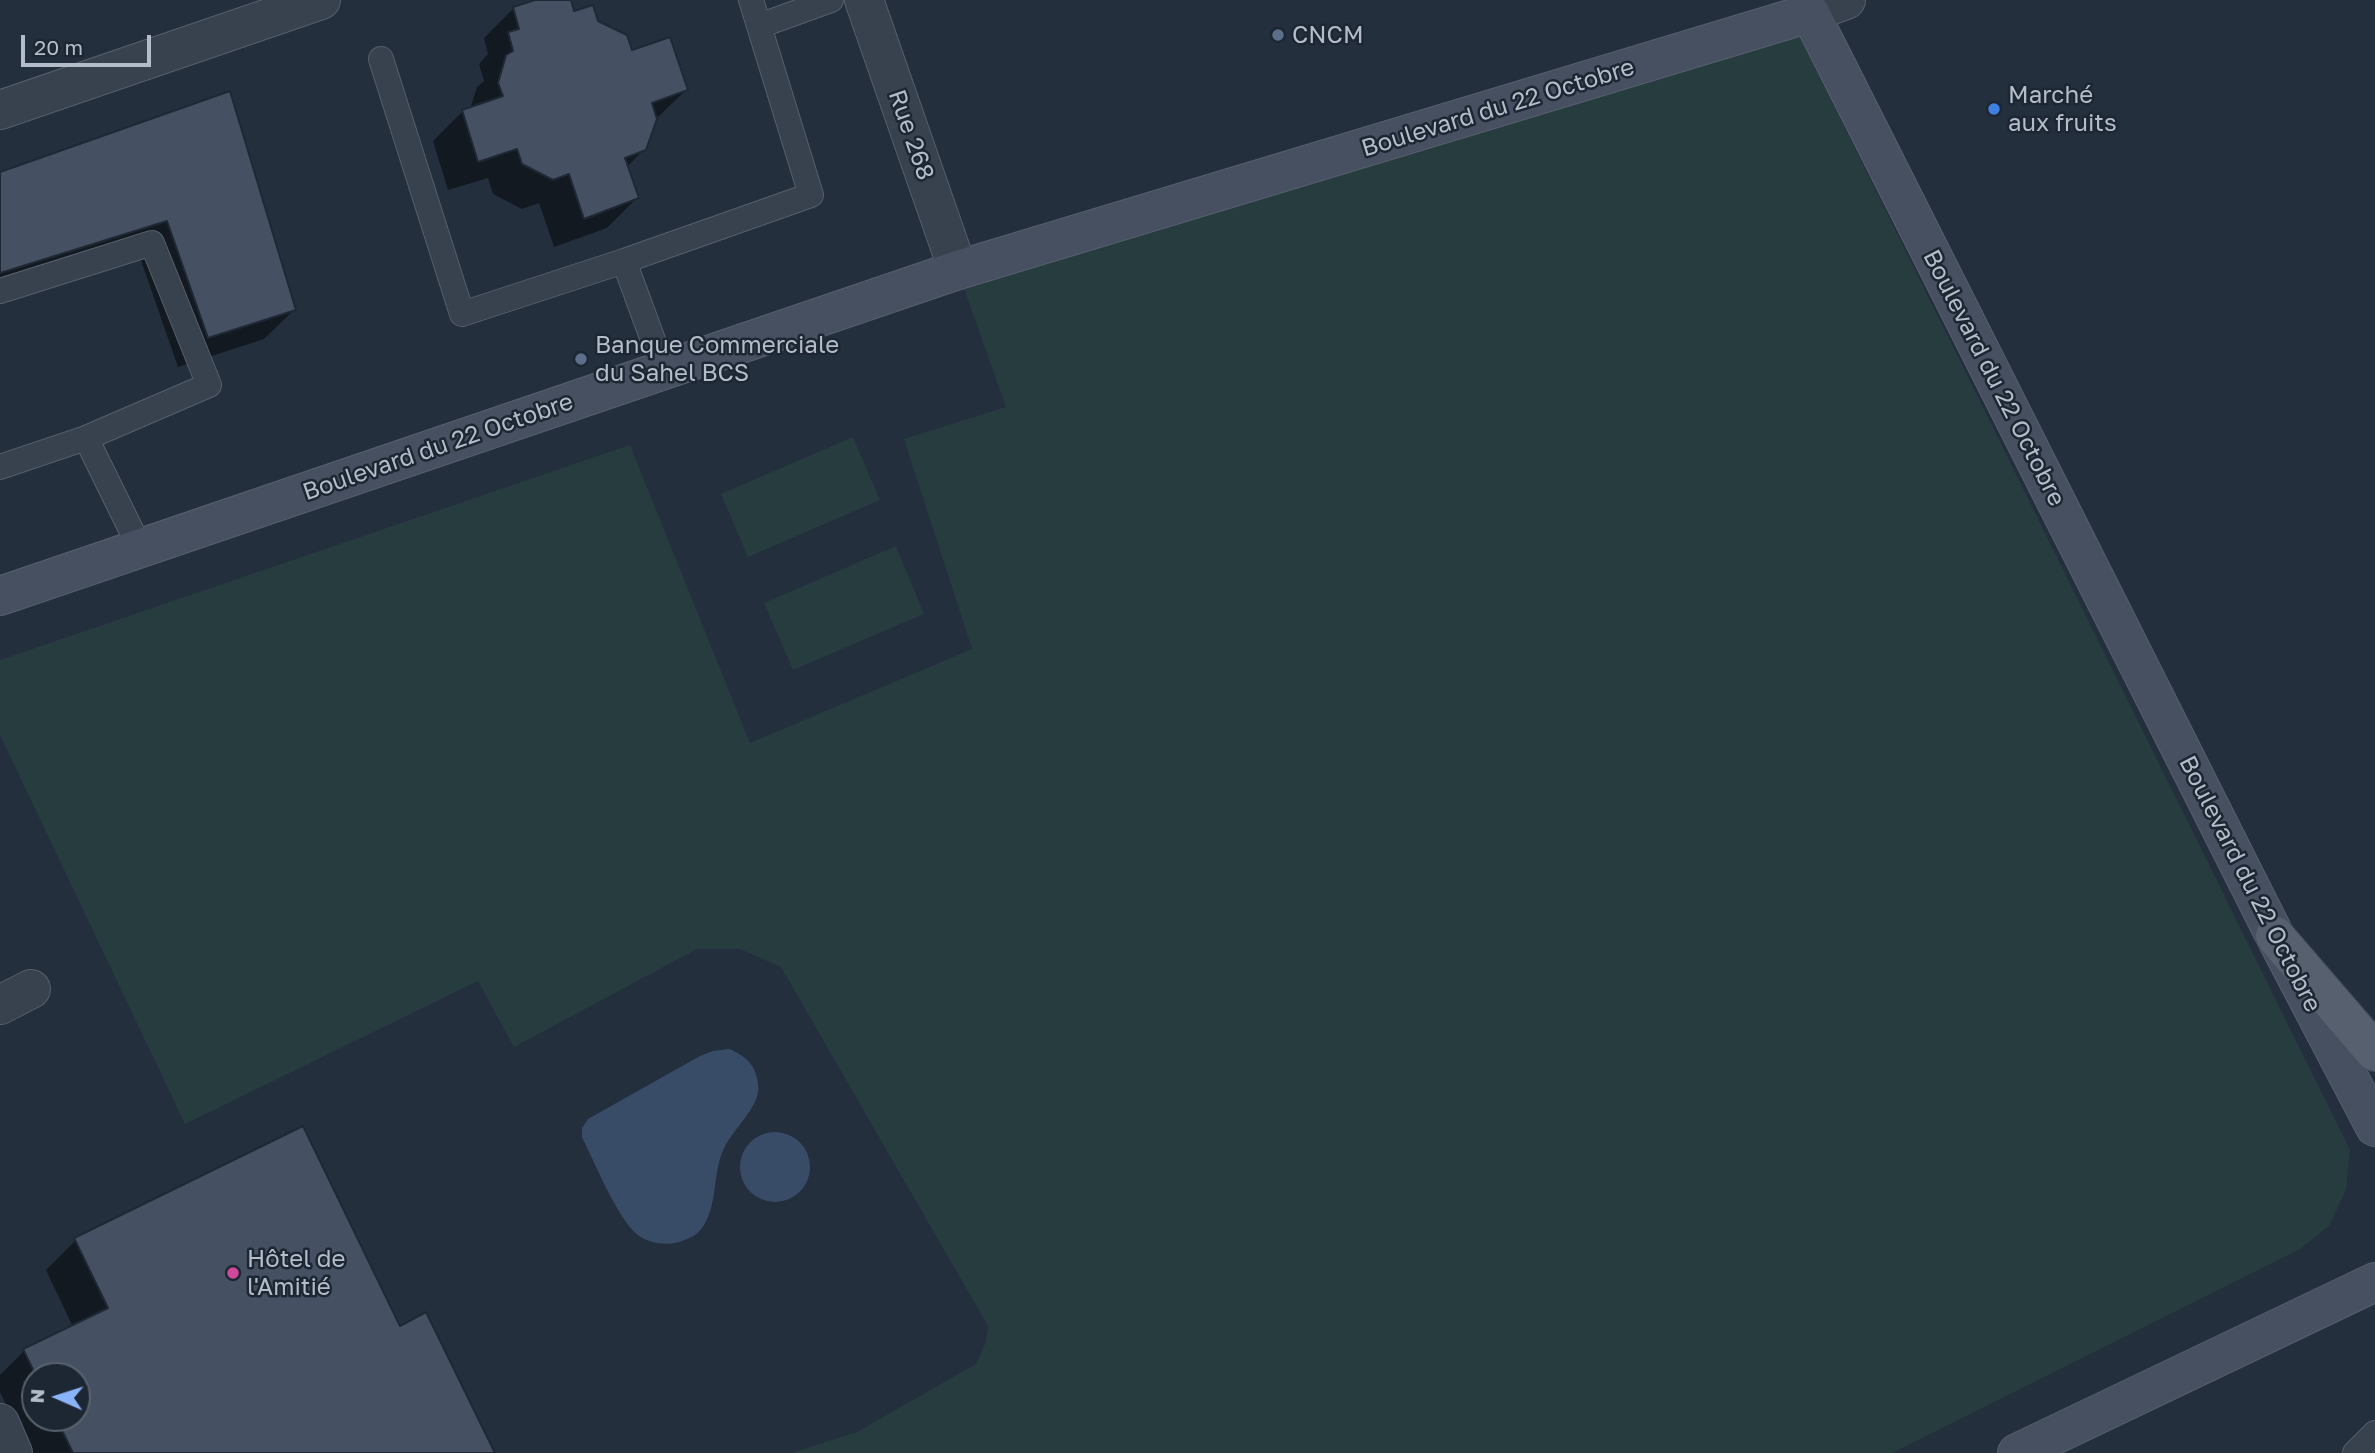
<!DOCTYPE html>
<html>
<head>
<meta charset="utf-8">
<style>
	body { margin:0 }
	#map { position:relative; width:2375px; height:1453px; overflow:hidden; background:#242f3e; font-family:"Golos Text",sans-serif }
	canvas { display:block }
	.north { position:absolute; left:21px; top:1362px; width:70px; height:70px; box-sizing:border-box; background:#1d2633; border:2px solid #59626f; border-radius:50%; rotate:273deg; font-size:19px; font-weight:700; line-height:28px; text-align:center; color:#b4bcc9 }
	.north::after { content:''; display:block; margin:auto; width:24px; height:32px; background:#8ab4f8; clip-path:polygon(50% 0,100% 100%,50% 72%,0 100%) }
	.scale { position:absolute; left:21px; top:35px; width:130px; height:32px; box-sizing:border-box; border:4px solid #b4bcc9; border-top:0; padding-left:9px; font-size:21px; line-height:24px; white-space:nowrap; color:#b4bcc9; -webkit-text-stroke:5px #1d2633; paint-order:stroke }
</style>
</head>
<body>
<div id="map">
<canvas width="2375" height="1453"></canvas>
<div class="north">N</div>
<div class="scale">20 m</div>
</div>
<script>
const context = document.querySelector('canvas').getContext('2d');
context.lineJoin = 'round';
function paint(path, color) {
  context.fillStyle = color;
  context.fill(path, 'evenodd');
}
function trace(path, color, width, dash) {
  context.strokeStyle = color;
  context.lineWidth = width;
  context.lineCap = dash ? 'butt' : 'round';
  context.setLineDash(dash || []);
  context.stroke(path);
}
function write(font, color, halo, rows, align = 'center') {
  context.font = font + ' "Golos Text",sans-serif';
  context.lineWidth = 5;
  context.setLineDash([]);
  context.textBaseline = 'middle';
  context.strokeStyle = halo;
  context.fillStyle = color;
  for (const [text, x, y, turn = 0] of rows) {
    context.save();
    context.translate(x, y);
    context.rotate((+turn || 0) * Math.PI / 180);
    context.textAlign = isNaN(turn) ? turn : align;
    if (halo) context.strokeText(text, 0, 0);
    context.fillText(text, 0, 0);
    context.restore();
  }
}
paint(new Path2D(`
	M1790,17l560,1133 -4,40 -17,36 -29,23 -408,204h-1100l65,-21 119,-68 10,-22 2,-16 -207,-359 -41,-18h-43l-183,98 -36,-66 -293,143 -185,-389v-75l630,-215 120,298 222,-94 -68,-210 102,-32 -44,-124z
	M853,437l27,63 -132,57 -27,-63z
	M896,546l28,68 -131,56 -29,-67z`), '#263c3f');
paint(new Path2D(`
	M729,1049c17,7 27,16 29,35 4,23 -28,46 -36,69 -9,23 -5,51 -18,72 -7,11 -14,13 -25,17 -13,4 -31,1 -41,-7 -20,-15 -44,-74 -56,-98v-9l6,-9 112,-63 13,-5z
	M740 1167a35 35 0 1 1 70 0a35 35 0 1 1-70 0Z`), '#394c67');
paint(new Path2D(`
	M541,0h28l4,13 23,10 35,29 55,38 -30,29 -12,30 -17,18 10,31 -30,30 -53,19 -15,-44 -17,6 -29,-15 -5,-16 -40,12 -15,-49 30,-30 7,-2 7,-22 7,-6 -5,-17 9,-10 -4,-16 30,-30z
	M229,93l65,217 -30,29 -86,28 -41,-118 -137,43v-118z
	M76,1240l323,88 94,125h-463l-30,-61v-17l24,-24 49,-24 -27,-57zM35,1376h42v42h-42z`), '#0007');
const building = new Path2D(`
	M535,0h36l3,11 19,-6 5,16 29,14 5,15 38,-13 18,53 -36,13 5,16 -11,31 -21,8 14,40 -55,21 -15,-45 -16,6 -31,-16 -5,-15 -39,13 -16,-52 41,-14 -5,-13 8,-28 7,-4 -5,-19 11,-3 -6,-22z
	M230,91l66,219 -88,28 -41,-117 -167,52v-101z
	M303,1126l97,200 26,-14 69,141h-422l-17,-35h21v-42h-41l-13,-27 85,-41 -34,-70z`);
paint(building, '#455162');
trace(building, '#1f2835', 2);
const lane = new Path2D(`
	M759,26l72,-26
	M381,59l81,255 162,-53
	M0,291l152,-48 57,142 -123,53 54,110
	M664,370l-40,-109 187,-66 -60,-195
	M0,467l86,-29
	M2355,1453l20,-20`);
const street = new Path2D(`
	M864,0l94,270
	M1810,13l36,-13
	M0,110l321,-110
	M0,1005l31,-16
	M0,1423l13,30`);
const secondary = new Path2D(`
	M0,596l958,-326 852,-257 465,923 100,191
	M2017,1453l358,-171`);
const primary = new Path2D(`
	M2275,936l100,116`);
trace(lane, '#565f6c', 26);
trace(street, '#565f6c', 40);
trace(secondary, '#565f6c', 40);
trace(primary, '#414a57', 40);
trace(lane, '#38414e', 24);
trace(street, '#38414e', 38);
trace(secondary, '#465061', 38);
trace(primary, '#56606e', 38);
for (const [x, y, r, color] of [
	[1278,35,7,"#5c6f8a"],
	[1994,109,7,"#3f7fe0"],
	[581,359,7,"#5c6f8a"],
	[233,1273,7,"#d1479c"]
]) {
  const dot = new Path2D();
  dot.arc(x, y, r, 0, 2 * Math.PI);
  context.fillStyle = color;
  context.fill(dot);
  trace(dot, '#1d2633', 2.5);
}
write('24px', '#b4bcc9', '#1d2633', [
	["CNCM",1292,35],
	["Marché",2008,95],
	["aux fruits",2008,123],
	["Banque Commerciale",595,345],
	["du Sahel BCS",595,373],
	["Hôtel de",247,1259],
	["l'Amitié",247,1287]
], 'left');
write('24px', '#b4bcc9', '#1d2633', [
	["Boulevard du 22 Octobre",1498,108,-17],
	["Rue 268",911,135,71],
	["Boulevard du 22 Octobre",1994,378,63],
	["Boulevard du 22 Octobre",438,447,-19],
	["Boulevard du 22 Octobre",2250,884,63]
]);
</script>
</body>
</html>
